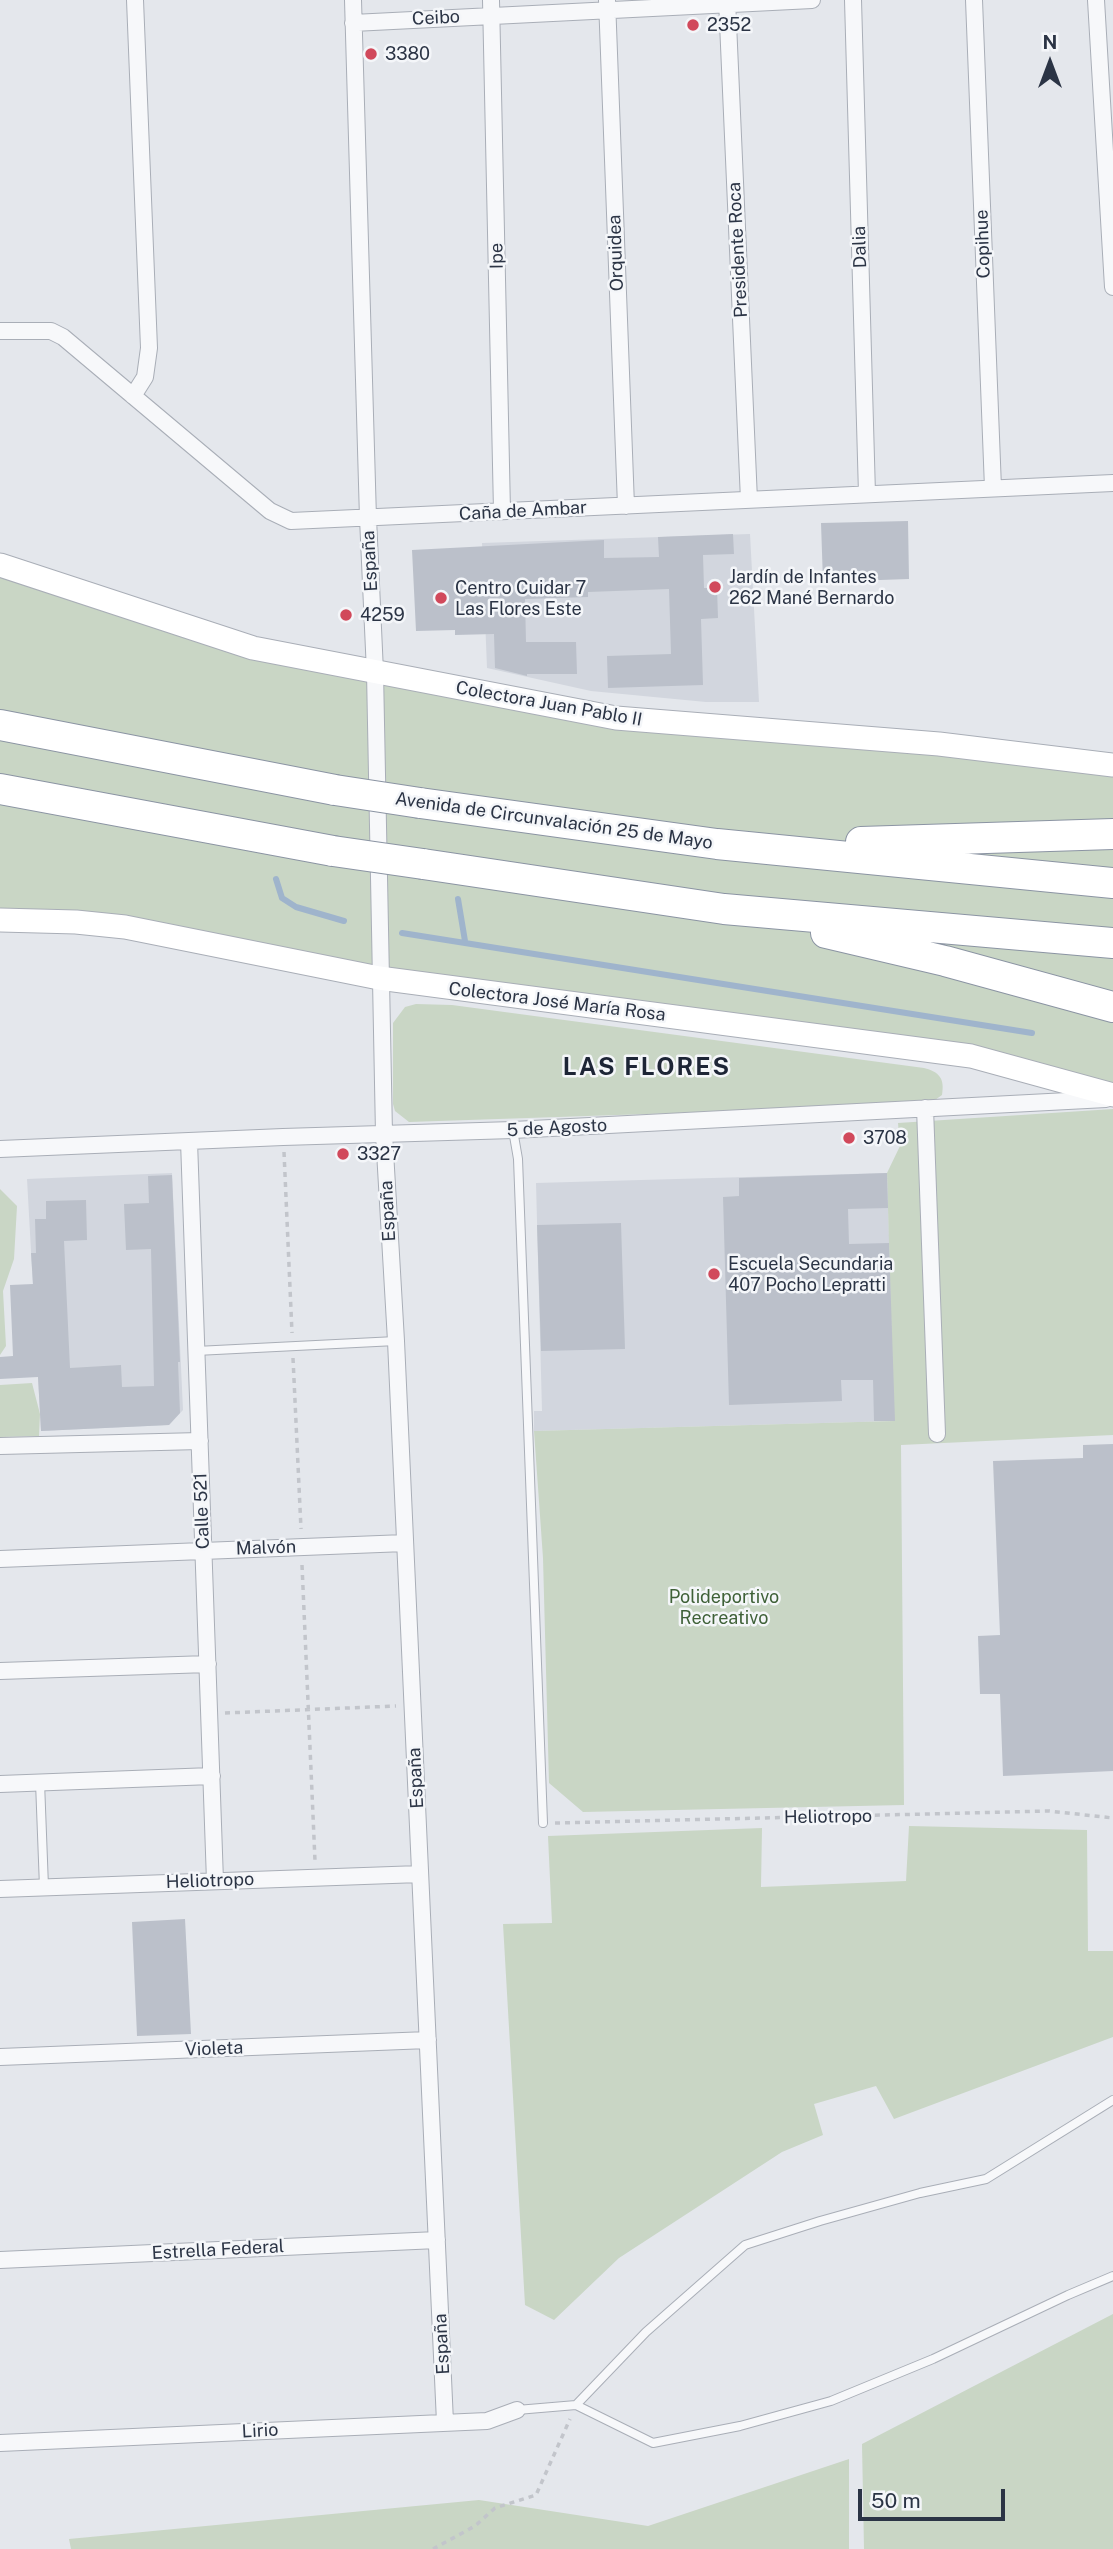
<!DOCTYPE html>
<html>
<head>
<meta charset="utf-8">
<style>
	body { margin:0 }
	#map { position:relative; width:1113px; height:2549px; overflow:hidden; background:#e4e7ec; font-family:"Public Sans",sans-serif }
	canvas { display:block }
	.north { position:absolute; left:1015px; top:28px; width:70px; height:70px; -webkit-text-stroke:5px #f4f6f9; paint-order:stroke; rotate:0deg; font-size:19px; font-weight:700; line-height:28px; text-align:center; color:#2b3445 }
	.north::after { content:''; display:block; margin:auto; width:24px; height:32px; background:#2b3445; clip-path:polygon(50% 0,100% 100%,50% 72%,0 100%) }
	.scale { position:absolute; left:858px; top:2489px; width:147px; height:32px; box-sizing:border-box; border:4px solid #2b3445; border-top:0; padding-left:9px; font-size:21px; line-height:24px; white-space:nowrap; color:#2b3445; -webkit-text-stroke:5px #f4f6f9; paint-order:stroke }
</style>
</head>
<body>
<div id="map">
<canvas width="1113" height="2549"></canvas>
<div class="north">N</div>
<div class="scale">50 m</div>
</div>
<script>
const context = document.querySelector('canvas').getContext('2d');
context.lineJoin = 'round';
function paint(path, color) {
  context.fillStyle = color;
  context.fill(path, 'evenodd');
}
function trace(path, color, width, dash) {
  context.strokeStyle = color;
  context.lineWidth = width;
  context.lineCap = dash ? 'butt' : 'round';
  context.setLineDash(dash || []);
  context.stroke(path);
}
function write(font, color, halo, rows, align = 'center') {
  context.font = font + ' "Public Sans",sans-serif';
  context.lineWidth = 5;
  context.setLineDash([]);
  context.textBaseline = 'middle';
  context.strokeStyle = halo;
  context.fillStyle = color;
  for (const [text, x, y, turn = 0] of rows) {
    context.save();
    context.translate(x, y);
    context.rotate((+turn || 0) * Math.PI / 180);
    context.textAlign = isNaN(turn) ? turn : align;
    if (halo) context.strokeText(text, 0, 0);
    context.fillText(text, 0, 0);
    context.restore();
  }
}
paint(new Path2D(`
	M750,534l9,168h-53l-115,-11 -104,-23 -5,-125z
	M172,1173l11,237 -14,15 -128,6 -14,-252z
	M887,1173l8,248 -361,10v-20h8l-6,-228z`), '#d2d6de');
paint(new Path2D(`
	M0,565l253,83 363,70 497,47v330l-142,-39 -592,-78 -254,-51 -125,-7z
	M416,1004l36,1 472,63c15,4 21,10 18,27l-7,5 -79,7 -447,15 -14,-11 -2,-7v-81l12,-16z
	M1113,1109v326l-212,10 3,360 -321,7 -34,-29 -6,-225 -9,-127 360,-10 -7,-248 13,-27 -2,-23z
	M0,1189l17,17 -3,53 -11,32 3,55 -6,9z
	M32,1383l8,31 -1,22 -39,1v-52z
	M909,1826l178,4 1,121h25v86l-219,82 -18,-33 -62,18 9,31 -41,17 -163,106 -65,62 -29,-15 -22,-381 49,-1 -4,-87 214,-8 -1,59 145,-6z
	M1113,2314v235h-249l-2,-105z
	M849,2459v90h-778l-2,-10 410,-39 169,26z`), '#c9d6c5');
trace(new Path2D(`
	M276,879l6,19 14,9 48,14
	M458,899l7,42
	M402,933l630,100`), '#9fb4cc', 6);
paint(new Path2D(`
	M908,521l1,58 -86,3 -2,-59z
	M733,534l1,20 -31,1 1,33h13l1,30 -17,1 2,66 -95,3 -1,-32 64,-2 -2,-65 -81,3v5l-63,2 1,43h50l1,32h-50v2l-32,-8 -1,-34 -39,1v-5l-39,1 -4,-81 192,-10v18l55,-1 -1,-20z
	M887,1173l1,35 -40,1 1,35 40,-1 6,178h-21l-1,-41h-32l1,21 -113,4 -6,-208 16,-1v-18z
	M172,1175l8,187h-2l2,51 -11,12 -128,6 -3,-54 -38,2v-22l13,-1 -3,-71 23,-1 -2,-31h5l-1,-34h11v-18l40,-1 1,40 -23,1 6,127 51,-3 1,22 32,-1 -3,-137 -25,1 -2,-46 25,-1 -1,-27z
	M621,1223l4,126 -84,2 -4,-126z
	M1113,1444v327l-110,5 -3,-82h-20l-2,-58 22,-1 -7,-174 90,-3v-13z
	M185,1919l6,115 -54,2 -5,-114z`), '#bbc0ca');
const service = new Path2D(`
	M513,1130l5,29 25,664
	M196,1351l200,-10
	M40,1782l4,105
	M576,2405l70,-73 99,-87 75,-24 100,-28 66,-14 127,-79
	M517,2410l59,-5 77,38 87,-17 91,-25 102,-42 135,-64 45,-19`);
const minor = new Path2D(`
	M353,0l15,518 7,154 9,462 12,207 49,1081
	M491,0l11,511
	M607,0l19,506
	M727,0l22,500
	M853,0l14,494
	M974,0l19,488
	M1096,0l17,287
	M353,23l459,-23
	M0,331h51l12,6 207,174 21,10 822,-38
	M133,396l12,-19 4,-29 -14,-348
	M925,1108l12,326
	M189,1141l26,740
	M0,1149l283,-12 230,-7 593,-31
	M0,1446l200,-5
	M0,1559l405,-16
	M0,1671l208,-7
	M0,1784l212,-8
	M0,1889l420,-15
	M0,2057l428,-17
	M0,2260l437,-20
	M0,2443l487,-22 30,-11`);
const secondary = new Path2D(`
	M0,565l253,83 363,70 323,26 174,21
	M0,920l76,2 49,5 254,51 592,78 142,39`);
const motorway = new Path2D(`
	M0,725l335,65
	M0,789l333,62
	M420,803l297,41 396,39
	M861,842l252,-8
	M423,864l301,45 389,34
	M826,933l119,28 168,46`);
trace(service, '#a9aeb7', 10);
trace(minor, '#a9aeb7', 18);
trace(secondary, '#a9aeb7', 25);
trace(motorway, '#8b94a3', 32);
trace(new Path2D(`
	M284,1152l8,181
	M293,1358l8,171
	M302,1565l13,296
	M225,1713l171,-7
	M555,1823l494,-12 64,7
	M433,2549l42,-23 20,-18 41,-13 34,-76`), '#c2c5cb', 3.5, [5, 5]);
trace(service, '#f7f8fa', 8);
trace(minor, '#f7f8fa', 16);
trace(secondary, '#fff', 23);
trace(motorway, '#fff', 30);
const motorwayBridge = new Path2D(`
	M335,790l85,13
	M333,851l90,13`);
trace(motorwayBridge, '#8b94a3', 32, []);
trace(motorwayBridge, '#fff', 30);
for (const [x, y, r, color] of [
	[693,25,7,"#d1495b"],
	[371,54,7,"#d1495b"],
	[715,587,7,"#d1495b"],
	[441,598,7,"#d1495b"],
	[346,615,7,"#d1495b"],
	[849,1138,7,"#d1495b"],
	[343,1154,7,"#d1495b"],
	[714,1274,7,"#d1495b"]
]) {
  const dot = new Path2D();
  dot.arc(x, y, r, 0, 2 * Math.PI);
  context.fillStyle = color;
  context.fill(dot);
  trace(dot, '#f4f6f9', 2.5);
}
write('18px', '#2b3445', '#f4f6f9', [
	["Ceibo",436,18,-3],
	["Copihue",983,244,-92],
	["Dalia",860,247,-92],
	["Presidente Roca",738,250,-93],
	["Orquidea",616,253,-92],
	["Ipe",497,256,-91],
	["Caña de Ambar",523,511,-3],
	["España",370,561,-93],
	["Colectora Juan Pablo II",549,704,10],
	["Avenida de Circunvalación 25 de Mayo",554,821,8],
	["Colectora José María Rosa",557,1002,7],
	["5 de Agosto",557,1128,-3],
	["España",388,1211,-93],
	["Calle 521",202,1511,-92],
	["Malvón",266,1548,-2],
	["España",416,1778,-93],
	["Heliotropo",828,1817,-1],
	["Heliotropo",210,1881,-2],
	["Violeta",214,2049,-2],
	["Estrella Federal",218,2250,-3],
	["España",442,2344,-93],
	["Lirio",260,2431,-3]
]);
write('18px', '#2b3445', '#f4f6f9', [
	["2352",707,25],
	["3380",385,54],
	["Jardín de Infantes",729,577],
	["262 Mané Bernardo",729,598],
	["Centro Cuidar 7",455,588],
	["Las Flores Este",455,609],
	["4259",360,615],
	["3708",863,1138],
	["3327",357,1154],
	["Escuela Secundaria",728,1264],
	["407 Pocho Lepratti",728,1285]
], 'left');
write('18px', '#3f6138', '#f4f6f9', [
	["Polideportivo",724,1597],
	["Recreativo",724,1618]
]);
context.letterSpacing = '2px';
write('bold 24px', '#1d2536', '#f4f6f9', [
	["LAS FLORES",647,1068]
]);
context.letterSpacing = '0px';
</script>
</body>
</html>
